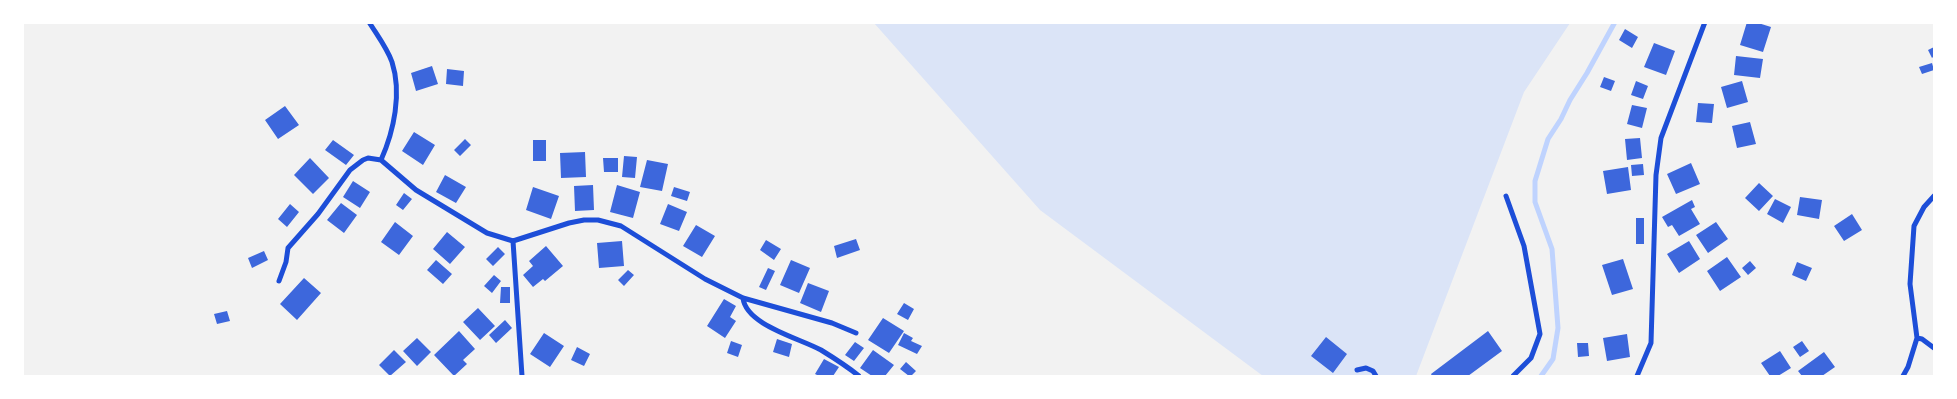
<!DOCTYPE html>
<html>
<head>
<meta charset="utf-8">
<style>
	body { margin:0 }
	#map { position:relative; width:1957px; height:399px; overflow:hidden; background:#f2f2f2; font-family:Commissioner,sans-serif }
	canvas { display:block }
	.frame { position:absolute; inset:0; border:24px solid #fff; pointer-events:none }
</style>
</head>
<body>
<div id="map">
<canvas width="1957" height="399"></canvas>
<div class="frame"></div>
</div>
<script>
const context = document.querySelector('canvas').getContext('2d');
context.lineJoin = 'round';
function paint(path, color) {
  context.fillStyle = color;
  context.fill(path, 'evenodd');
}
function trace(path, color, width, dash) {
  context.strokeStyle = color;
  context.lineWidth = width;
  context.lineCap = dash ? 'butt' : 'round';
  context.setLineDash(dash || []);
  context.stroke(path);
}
paint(new Path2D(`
	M874,23h696l-46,69 -108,284h-153l-223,-166z`), '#dbe4f7');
trace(new Path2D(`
	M1541,376l12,-17 5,-31 -6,-79 -17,-47v-21l13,-42 13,-20 9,-19 17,-27 28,-51`), '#bfd3fe', 5);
paint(new Path2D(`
	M1747,22h8l16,5 -8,25 -23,-7z
	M1625,29l13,8 -6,11 -13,-8z
	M1654,43l21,8 -9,24 -22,-8z
	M1934,47v9l-2,2 -4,-8z
	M1736,56l27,3 -3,19 -26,-3z
	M1932,63l2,7 -12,4 -3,-7z
	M432,66l6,18 -22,7 -5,-18z
	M447,69l17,2 -1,15 -17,-2z
	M1604,77l11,4 -4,10 -11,-4z
	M1636,81l12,5 -5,13 -12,-4z
	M1742,81l6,21 -21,6 -6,-21z
	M1698,103l16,1 -2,19 -16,-1z
	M1632,105l15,3 -5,20 -15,-4z
	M285,106l14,19 -21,14 -13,-19z
	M1750,122l6,22 -19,4 -5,-22z
	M414,132l21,13 -12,20 -21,-14z
	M1640,138l2,20 -15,2 -2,-21z
	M465,139l6,6 -11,11 -6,-6z
	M333,140l21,15 -8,10 -21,-15z
	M533,140h13v21h-13z
	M585,152l1,25 -25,1 -1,-25z
	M624,156l13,1 -2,21 -13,-1z
	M310,158l19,20 -16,16 -19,-19z
	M603,158h15v14h-14z
	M647,160l21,4 -6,27 -22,-4z
	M1691,163l9,21 -24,10 -9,-20z
	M1643,164l1,11 -12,1 -1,-11z
	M1628,167l3,23 -24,4 -4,-23z
	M445,175l21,12 -10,16 -20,-11z
	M353,181l17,11 -10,16 -17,-11z
	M1759,183l14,13 -14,15 -14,-13z
	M593,185l1,25 -19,1 -1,-25z
	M617,185l23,7 -7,26 -23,-6z
	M533,187l26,9 -8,23 -25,-9z
	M674,187l16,5 -3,9 -16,-5z
	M404,193l8,6 -9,11 -7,-5z
	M1800,197l22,3 -3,19 -22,-4z
	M1775,199l16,8 -8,16 -16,-9z
	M1692,200l3,7 -4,2 9,15 -21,12 -7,-11 -4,2 -6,-10z
	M341,203l16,12 -13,18 -17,-13z
	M290,204l9,8 -12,15 -9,-8z
	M668,204l19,8 -8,19 -19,-7z
	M1852,214l10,16 -18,11 -10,-15z
	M1636,218h8v26h-8z
	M395,222l18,14 -14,19 -18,-13z
	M1716,222l12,17 -20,14 -12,-18z
	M696,225l19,11 -13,21 -19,-11z
	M447,232l18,15 -15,17 -17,-15z
	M856,239l4,11 -23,8 -3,-12z
	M766,240l15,9 -7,11 -14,-10z
	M622,241l2,25 -25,2 -2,-25z
	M1689,241l11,18 -21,14 -12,-19z
	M546,246l17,20 -18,15 -2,-2 -10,8 -10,-12 10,-9 -4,-5z
	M498,247l7,7 -12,12 -7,-7z
	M264,251l4,9 -16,8 -4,-10z
	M1727,257l14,20 -21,14 -13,-20z
	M1623,259l10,30 -21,6 -10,-30z
	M436,260l16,14 -9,10 -16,-14z
	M791,260l19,8 -11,25 -19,-8z
	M1750,261l6,7 -8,7 -6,-7z
	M1797,262l15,6 -6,13 -14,-6z
	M768,268l7,3 -9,19 -7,-3z
	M628,270l6,5 -10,11 -6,-6z
	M494,275l7,6 -9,12 -8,-7z
	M304,278l17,15 -24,27 -17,-16z
	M808,283l21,8 -8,21 -21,-9z
	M501,287h9v16h-10z
	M724,299l12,7 -6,11 6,4 -11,17 -18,-12z
	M904,303l10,6 -6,11 -11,-6z
	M478,308l17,18 -15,14 -17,-18z
	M227,311l3,10 -13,3 -3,-10z
	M883,318l21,13 -15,22 -21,-13z
	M505,320l7,8 -16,15 -7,-8z
	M459,331l16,18 -12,11 4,4 -13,12 -20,-21z
	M1488,331l14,20 -34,25h-36l-1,-2z
	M544,333l20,13 -14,21 -20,-13z
	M904,333l9,5 -2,3 11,5 -5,8 -19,-9z
	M1627,334l3,23 -23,4 -4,-23z
	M1326,337l21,17 -14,19 -22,-17z
	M417,338l14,14 -14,14 -14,-15z
	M777,339l15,5 -3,13 -16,-5z
	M731,341l11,4 -4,12 -11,-4z
	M1802,341l7,10 -9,6 -7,-10z
	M855,342l9,6 -10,13 -9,-6z
	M1577,343h11l1,13 -11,1z
	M577,347l13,7 -6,12 -13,-6z
	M394,350l12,12 -16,14 -11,-11z
	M873,350l21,15 -9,11h-13l-12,-8z
	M1780,351l11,17 -13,8h-8l-9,-13z
	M1824,352l11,15 -13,9h-20l-4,-5z
	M824,359l15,8 -6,9h-14l-4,-2z
	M906,362l10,9 -5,5h-2l-9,-7z`), '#3d67dc');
trace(new Path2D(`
	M369,22c8,13 18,26 23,40 10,31 2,69 -11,98
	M1506,196l18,50 16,88 -9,24 -18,18
	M513,241l9,135
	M279,281l7,-19 2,-14 30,-34 32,-44 13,-10 5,-2 13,2 35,30 71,43 26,8 56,-18 15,-3h14l23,6 84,53 38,19 89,25 24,10
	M743,298c3,27 56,40 78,52 13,8 27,17 38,26
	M1917,338l5,1 12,9
	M1357,370l9,-2 7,3 3,5
	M1637,376l14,-33 5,-168 5,-37 44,-116
	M1903,376l5,-9 9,-29 -7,-54 4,-58 10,-19 10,-11`), '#1d4ed8', 5);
</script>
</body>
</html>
